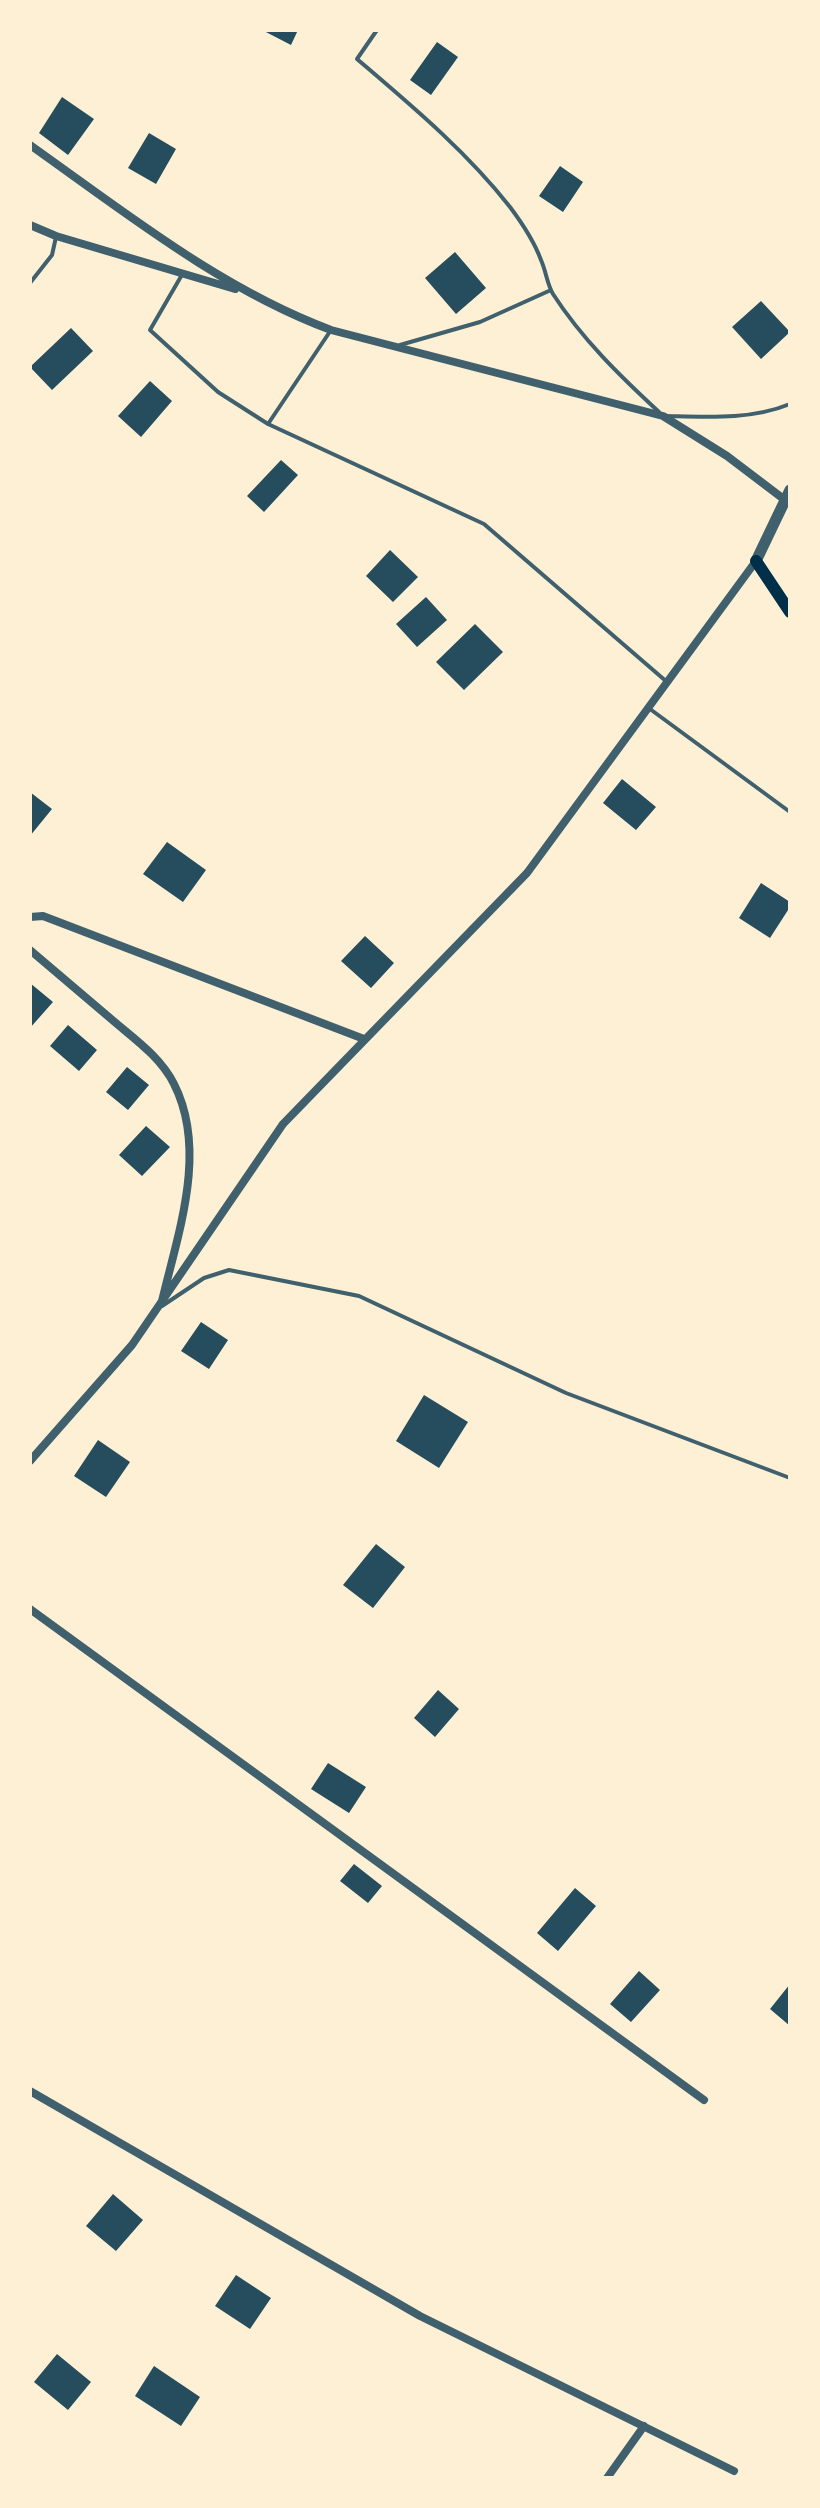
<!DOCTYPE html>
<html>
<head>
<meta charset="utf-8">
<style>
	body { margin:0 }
	#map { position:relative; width:820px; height:2508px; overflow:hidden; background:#fdf0d5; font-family:"Source Serif 4",serif }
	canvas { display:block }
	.frame { position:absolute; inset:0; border:32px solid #fdf0d5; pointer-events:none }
</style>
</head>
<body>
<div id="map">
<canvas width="820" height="2508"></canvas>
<div class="frame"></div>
</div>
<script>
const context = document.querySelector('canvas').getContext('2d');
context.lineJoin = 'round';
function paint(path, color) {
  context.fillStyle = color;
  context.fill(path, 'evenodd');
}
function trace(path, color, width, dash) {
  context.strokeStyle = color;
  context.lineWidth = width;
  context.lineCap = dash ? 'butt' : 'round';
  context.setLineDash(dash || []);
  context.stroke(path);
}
paint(new Path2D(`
	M262,30h36l-7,15z
	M437,42l21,15 -27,38 -21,-15z
	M62,97l32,22 -26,36 -29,-22z
	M149,133l27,16 -20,35 -28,-16z
	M560,166l23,16 -20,30 -24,-16z
	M455,252l31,36 -30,26 -31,-36z
	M761,301l29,31 -29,27 -29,-32z
	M71,328l22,23 -41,39 -22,-23z
	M150,381l22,20 -31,36 -23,-21z
	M281,460l17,15 -34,37 -17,-16z
	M390,550l28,27 -25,25 -27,-26z
	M426,597l21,23 -30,27 -21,-23z
	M475,624l28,28 -39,38 -28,-28z
	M622,779l34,28 -20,23 -33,-27z
	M30,792l22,17 -22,27z
	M167,842l39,28 -23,32 -40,-28z
	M761,883l29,19v5l-20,31 -31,-20z
	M365,936l29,27 -23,25 -30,-27z
	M30,983l23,19 -23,26z
	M68,1025l29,25 -18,21 -29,-25z
	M127,1067l22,18 -21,25 -22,-18z
	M146,1126l24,21 -28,29 -23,-21z
	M201,1322l27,18 -19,29 -28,-18z
	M424,1395l44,27 -29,46 -43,-27z
	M98,1440l32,22 -24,35 -32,-21z
	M376,1544l29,23 -32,41 -30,-23z
	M438,1690l21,19 -24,28 -21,-19z
	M328,1763l38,24 -17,26 -38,-24z
	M354,1864l28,22 -14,17 -28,-22z
	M575,1888l21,18 -38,45 -21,-18z
	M639,1971l21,19 -29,32 -21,-18z
	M790,1984v42l-20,-17z
	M113,2194l30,26 -27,31 -30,-25z
	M236,2275l35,23 -21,31 -35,-23z
	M57,2354l34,28 -23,28 -34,-28z
	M154,2366l46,31 -19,29 -46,-30z`), '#264d5e');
trace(new Path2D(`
	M377,30l-20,29c55,47 109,92 153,148 12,16 24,34 31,53 5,11 6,24 12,34 29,45 67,82 106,118
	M183,273l-33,57 68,62 50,32 216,100 183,158
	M30,283l22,-28 4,-18
	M400,345l80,-23 71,-32
	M666,416c41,1 85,4 124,-12
	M268,424l63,-94
	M650,709l140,103
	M162,1306l42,-28 25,-8 130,26 207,97 224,85`), '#3f606c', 4);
trace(new Path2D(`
	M30,145c96,68 191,144 301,185l332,86 64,40 58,44
	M30,225l26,11 179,53
	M30,917l13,-1 321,123
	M30,950c27,23 53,45 80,68 23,20 50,38 64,66 34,67 4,149 -12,217
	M30,1461l102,-116 151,-221 244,-251 229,-312
	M30,1609l674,491
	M30,2091l390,225 314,155
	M607,2478l37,-52`), '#3f606c', 8);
trace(new Path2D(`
	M756,561l34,-71`), '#3f606c', 11);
trace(new Path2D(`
	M756,561l34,51`), '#003049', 12);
</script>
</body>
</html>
